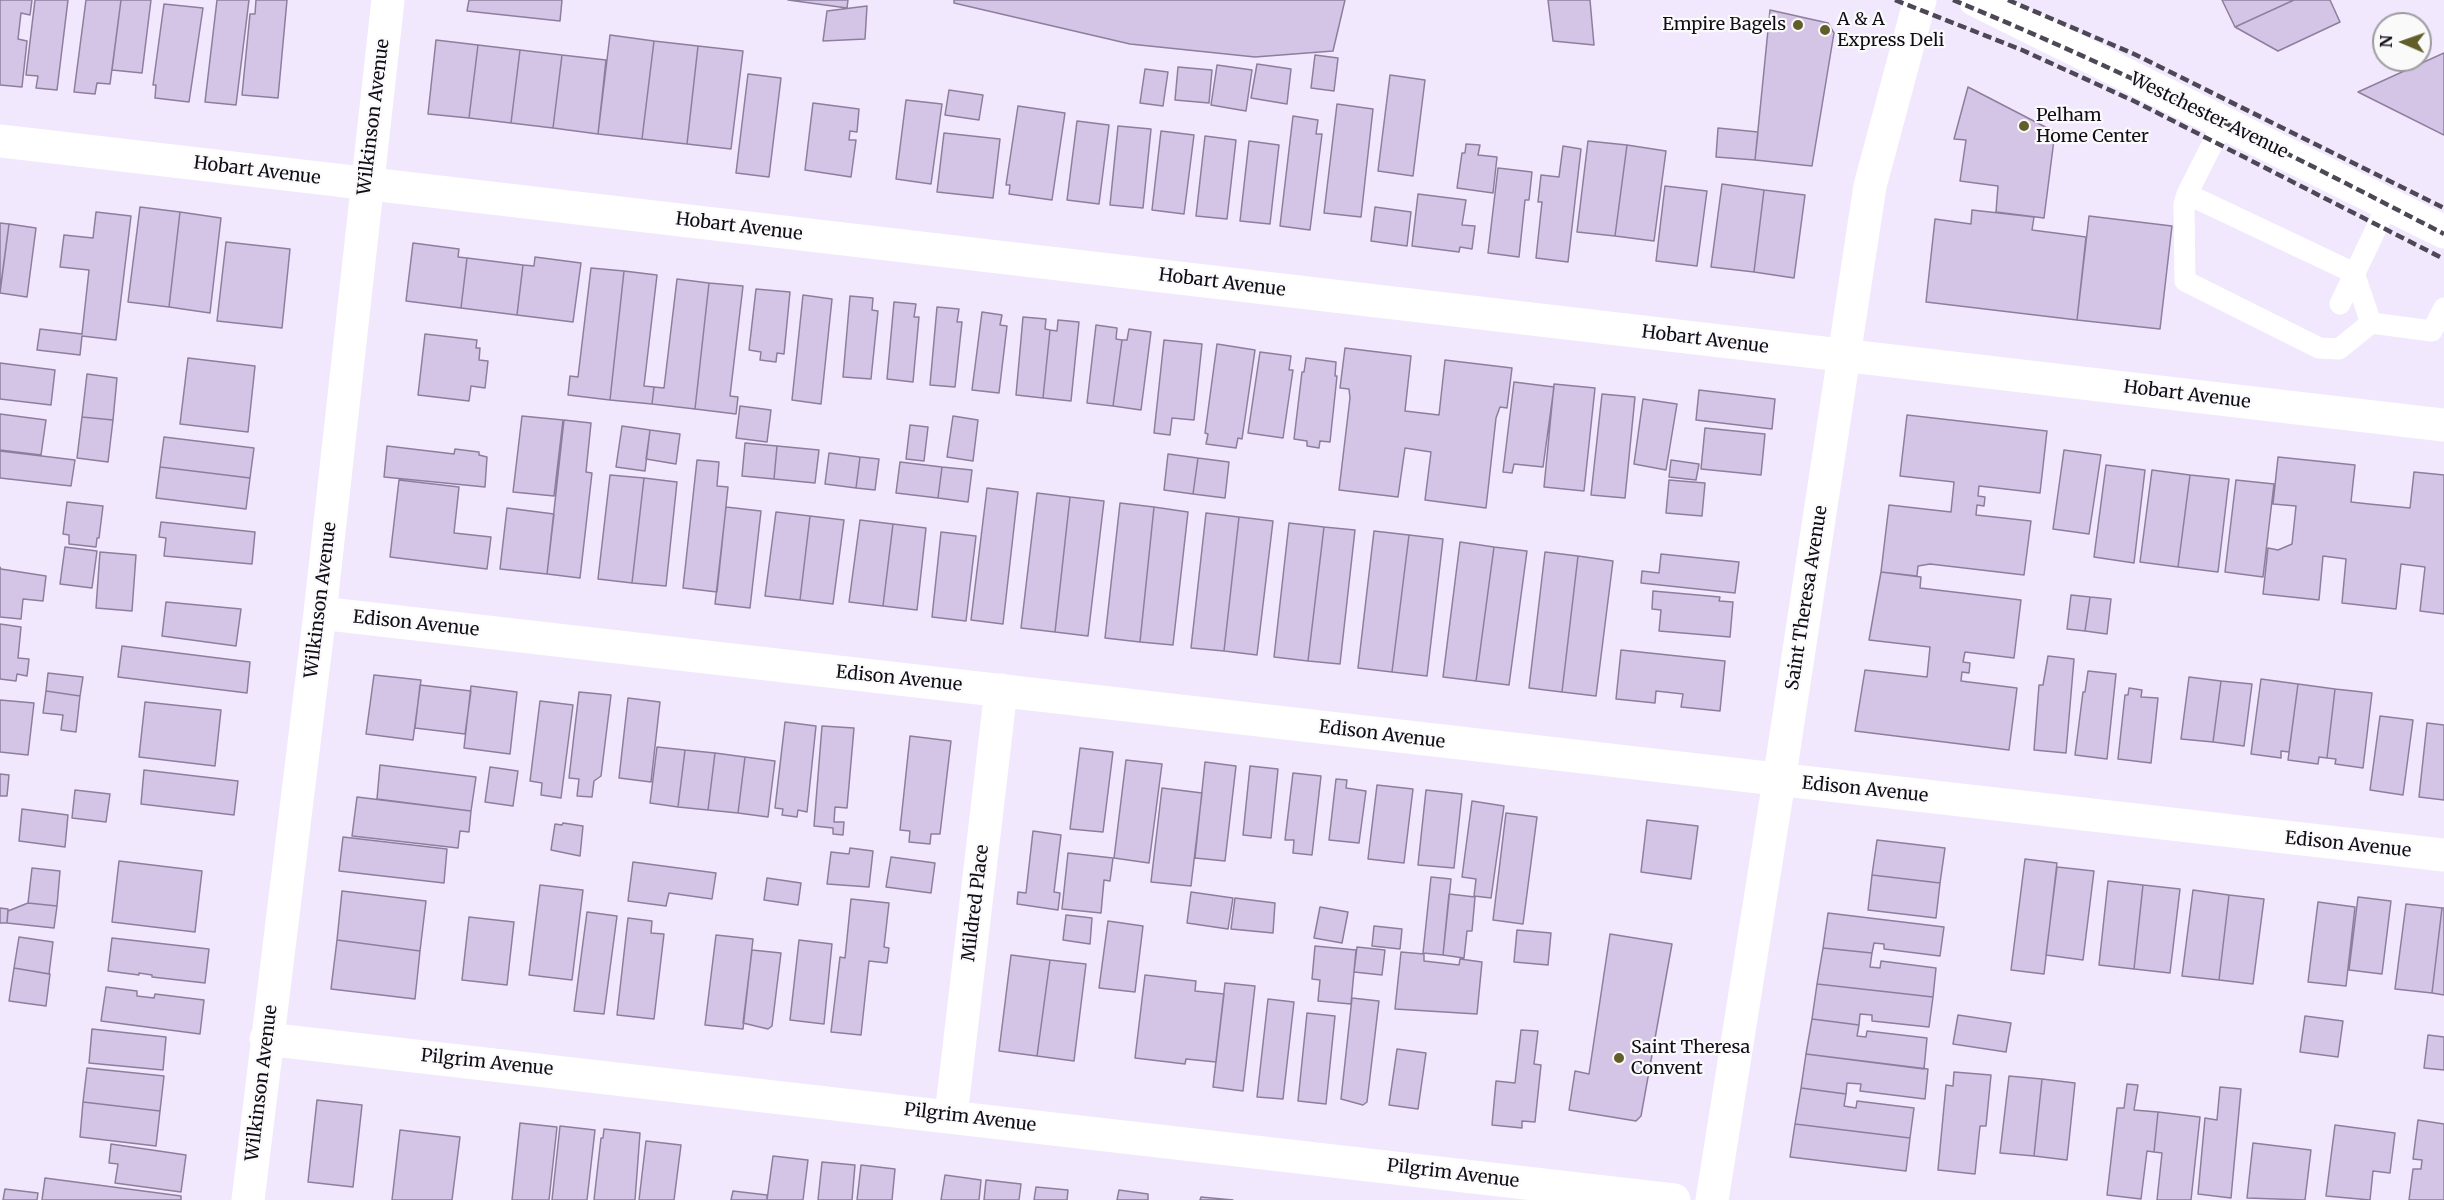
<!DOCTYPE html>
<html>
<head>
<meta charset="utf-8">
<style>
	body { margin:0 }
	#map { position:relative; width:2444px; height:1200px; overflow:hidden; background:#f1e8fd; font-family:Merriweather,serif }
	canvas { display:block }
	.north { position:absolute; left:2372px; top:12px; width:60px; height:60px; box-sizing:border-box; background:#fafafa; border:2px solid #9d9b9f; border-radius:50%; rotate:272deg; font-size:16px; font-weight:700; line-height:24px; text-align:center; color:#110c17 }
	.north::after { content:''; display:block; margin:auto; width:21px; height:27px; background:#625e2b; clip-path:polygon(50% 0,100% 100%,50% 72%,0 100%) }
</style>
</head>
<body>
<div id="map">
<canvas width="2444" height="1200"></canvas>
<div class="north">N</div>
</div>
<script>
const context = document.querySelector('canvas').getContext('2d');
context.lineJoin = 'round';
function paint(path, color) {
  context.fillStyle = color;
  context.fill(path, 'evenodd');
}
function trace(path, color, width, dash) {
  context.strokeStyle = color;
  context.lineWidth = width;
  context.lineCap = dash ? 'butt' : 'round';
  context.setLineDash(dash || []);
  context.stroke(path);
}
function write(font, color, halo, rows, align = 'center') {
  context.font = font + ' Merriweather,serif';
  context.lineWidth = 4.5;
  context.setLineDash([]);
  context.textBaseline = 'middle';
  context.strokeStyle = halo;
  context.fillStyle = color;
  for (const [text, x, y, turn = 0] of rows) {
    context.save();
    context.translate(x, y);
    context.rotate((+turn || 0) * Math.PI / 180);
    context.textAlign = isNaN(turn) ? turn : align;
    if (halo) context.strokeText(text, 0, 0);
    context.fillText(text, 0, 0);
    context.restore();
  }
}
const building = new Path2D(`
	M0,0h32l-2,15 -9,-2 -3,26 9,2 -5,46 -22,-2z
	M35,0h33l-11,90 -21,-2 2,-12 -12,-1z
	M86,0h35l-11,84 -13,-1 -2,11 -21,-2z
	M121,0h30l-9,73 -30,-3z
	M217,0h32l-13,105 -31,-3z
	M256,0h31l-9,98 -36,-3 8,-81h5z
	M469,0h93l-2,21 -93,-10z
	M788,0h60l-1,8z
	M954,0h391l-12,51 -78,6 -125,-13 -176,-41z
	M1548,0h42l4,45 -41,-4z
	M2222,0h72l-59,27z
	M2294,0h36l10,22 -62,29 -43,-24z
	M164,4l39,4 -14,94 -34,-4 1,-13h-3z
	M867,6l-2,33 -42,2 4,-30z
	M1770,10l58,13 6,10 -22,133 -57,-6z
	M610,35l44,6 -12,98 -44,-5z
	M436,40l42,5 -9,73 -41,-4z
	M654,41l44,5 -11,98 -45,-5z
	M478,45l42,5 -9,73 -42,-5z
	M698,46l45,5 -12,98 -44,-5z
	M520,50l42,5 -9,73 -42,-5z
	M2444,53v82l-86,-43z
	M562,55l44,5 -8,74 -45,-6z
	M1315,55l23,3 -4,33 -23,-3z
	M1257,64l34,5 -4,35 -36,-6z
	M1217,65l35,5 -6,41 -35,-6z
	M1178,67l34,3 -3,33 -34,-3z
	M1145,69l23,3 -5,34 -23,-3z
	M748,74l33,4 -12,99 -33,-4z
	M1390,75l35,5 -12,96 -35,-5z
	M1968,87l87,45 -11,86 -48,-6 2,-26 -38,-5 6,-41 -12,-1z
	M949,90l34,5 -4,25 -34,-5z
	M906,100l36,4 -11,80 -35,-5z
	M813,103l46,6 -2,23 -7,-1 -1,9h7l-5,37 -46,-7z
	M1337,104l36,5 -12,108 -37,-4z
	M1018,106l47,7 -13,87 -43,-6 1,-9h-4z
	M1293,116l25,4 -2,14h6l-12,96 -30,-4z
	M1077,121l32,4 -10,79 -32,-4z
	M1118,126l33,3 -8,79 -33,-3z
	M1718,128l40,4 -3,28 -39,-3z
	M1161,131l33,4 -10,79 -32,-4z
	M944,133l56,6 -7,59 -56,-6z
	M1205,136l31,4 -9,79 -31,-3z
	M1249,141l30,4 -9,79 -30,-3z
	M1588,141l39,4 -12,91 -38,-4z
	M1466,144l14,1 -2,10 19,2 -4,36 -36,-5 5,-35h3z
	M1627,145l39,6 -12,90 -39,-5z
	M1563,146l18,3 -13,113 -32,-4 6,-56h-4l3,-27 18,2z
	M1498,168l34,4 -3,28h-4l-6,57 -31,-4z
	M1722,184l42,6 -10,82 -43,-5z
	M1665,186l42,5 -10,75 -41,-5z
	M1764,190l41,5 -11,83 -40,-6z
	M1418,194l48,6 -4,25 13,1 -3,23 -12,-2 -1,5 -47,-6z
	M140,207l40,5 -11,95 -41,-5z
	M1375,207l36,5 -4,34 -36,-5z
	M1972,210l62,7 -2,13 54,7 -9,83 -151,-18 9,-83 36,5z
	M96,212l35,4 -15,124 -34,-4 -2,19 -43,-5 3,-21 42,5 7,-64 -29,-3 4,-32 29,3z
	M180,212l41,6 -11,95 -41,-6z
	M2089,216l83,10 -12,103 -83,-9z
	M0,223l9,1 -9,67z
	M9,224l27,4 -9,69 -27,-4z
	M226,242l64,7 -8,79 -65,-7z
	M413,243l46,6 -1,8 9,1 -6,50 -55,-7z
	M535,257l46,6 -8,59 -56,-7 6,-50 11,1z
	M467,258l56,7 -6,50 -56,-7z
	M591,268l33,3 -14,129 -42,-5 2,-19 8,1z
	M624,271l33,4 -13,111 10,1 -2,17 -42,-4z
	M677,279l32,4 -14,126 -43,-5 2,-17 10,1z
	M709,283l34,3 -13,110 8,1 -2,17 -41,-5z
	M756,289l34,3 -6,62 -7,-1 -1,9 -16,-2 1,-8 -12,-2z
	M803,295l29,4 -11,105 -29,-4z
	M850,296l23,2 -1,12 6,1 -7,68 -28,-2z
	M894,302l22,2 -2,13h5l-6,65 -26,-3z
	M937,307l22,2 -2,13h5l-7,65 -25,-2z
	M982,312l20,3 -2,10 7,1 -8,67 -27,-3z
	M1023,317l23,2 -1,10 5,1 -7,68 -27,-3z
	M1058,320l21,2 -8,79 -28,-3 7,-68 7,1z
	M1096,325l21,3 -1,11 6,1 -9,66 -26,-3z
	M1129,329l22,3 -10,78 -28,-4 9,-66h5z
	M425,334l52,6 -1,8h4l-1,12 9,1 -3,27 -14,-2 -2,15 -51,-6z
	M1164,340l38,4 -8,76 -22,-2 -2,17 -16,-2z
	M1217,344l38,6 -13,89 -4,-1 -2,10 -30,-4 2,-10 -3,-1z
	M1345,348l66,8 -6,55 34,4 6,-55 67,8 -5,40 -7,-1 -4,11 -10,90 -61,-8 6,-48 -26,-4 -7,49 -59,-7 11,-92 -1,-9 -9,-1z
	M1260,352l31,4 -2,14h4l-10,68 -35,-5z
	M188,358l67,8 -7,66 -68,-8z
	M1306,358l30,4 -1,14h2l-7,66 -10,-1 -1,7 -12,-2v-5l-13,-2 8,-67h2z
	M0,363l55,7 -4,35 -51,-6z
	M87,374l30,4 -4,42 -31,-3z
	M1514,382l40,5 -11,80 -29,-3 -2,9 -9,-1z
	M1554,384l41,4 -11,103 -40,-4z
	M1699,390l76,9 -3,30 -76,-9z
	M1602,394l33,3 -10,101 -34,-3z
	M1643,399l34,5 -11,66 -32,-6z
	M740,406l31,4 -4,32 -31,-4z
	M0,414l46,6 -5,35 -41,-5z
	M1907,415l140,16 -7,62 -61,-7 -1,10 7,1 -1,9 -7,-1 -1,10 55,6 -7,54 -94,-11 -12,2 -1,10 -36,-4 8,-67 62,7 3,-30 -54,-6z
	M522,416l41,4 -9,76 -41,-4z
	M953,416l25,4 -5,41 -26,-4z
	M82,417l31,3 -5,42 -31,-4z
	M564,420l27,3 -5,49 6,1 -12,105 -33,-4z
	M910,425l18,2 -4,34 -18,-2z
	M622,426l28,4 -5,41 -29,-4z
	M1705,428l60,6 -4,41 -60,-6z
	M650,430l30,4 -4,30 -30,-5z
	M164,437l90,11 -4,30 -90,-11z
	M745,443l32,3 -3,33 -32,-3z
	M387,446l67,8 1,-5 24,3v3l8,2 -2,30 -101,-10z
	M777,446l42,4 -4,33 -41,-4z
	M2064,450l37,5 -12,79 -36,-5z
	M0,451l75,9 -4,26 -71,-8z
	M829,453l31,4 -4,31 -31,-4z
	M1168,454l30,4 -5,36 -29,-4z
	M860,457l19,2 -4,31 -19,-2z
	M2278,457l77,8 -4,37 18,2 41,4 4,-36 30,3v139l-24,-3 5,-44 -24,-3 -5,45 -54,-6 4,-44 -23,-3 -4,44 -56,-6 5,-46 10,2 14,-6 4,-38 -23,-2z
	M1198,458l31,4 -4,36 -32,-4z
	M697,460l22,2 -2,24 11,1 -11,105 -34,-4z
	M1671,460l28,4 -3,16 -27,-3z
	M900,462l42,5 -4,31 -42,-5z
	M2106,465l39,5 -11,93 -40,-6z
	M160,467l90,11 -4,31 -90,-11z
	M942,467l30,3 -4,32 -30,-4z
	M2152,470l38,5 -12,92 -38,-5z
	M610,475l34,3 -12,105 -34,-4z
	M2190,475l39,4 -11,93 -40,-5z
	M644,478l33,4 -11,104 -34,-3z
	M399,480l60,7 -5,46 37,4 -4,32 -97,-12z
	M1669,480l36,3 -3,33 -36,-3z
	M2236,480l38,4 -11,93 -38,-5z
	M987,488l31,4 -15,132 -32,-4z
	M1037,493l33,4 -15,135 -34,-4z
	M1070,497l34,4 -16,135 -33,-4z
	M67,502l36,4 -4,32h-2l-1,9 -27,-3v-9l-6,-1z
	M1120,503l34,4 -14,135 -35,-4z
	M726,507l35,4 -11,97 -35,-4z
	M1154,507l34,5 -15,133 -33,-3z
	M507,508l47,6 -7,60 -47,-5z
	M776,512l34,4 -10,84 -35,-4z
	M1206,513l33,4 -15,134 -33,-3z
	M810,516l34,4 -11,84 -33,-4z
	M1239,517l34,4 -16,134 -33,-4z
	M860,520l33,4 -10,82 -34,-4z
	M161,522l94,10 -3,32 -88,-8 2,-18 -7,-1z
	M1289,523l35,4 -16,134 -34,-4z
	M893,524l33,4 -9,82 -34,-4z
	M1324,527l31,3 -15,134 -32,-3z
	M1374,531l35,4 -17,137 -34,-4z
	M941,532l35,4 -10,85 -34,-4z
	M1409,535l34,4 -16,137 -35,-4z
	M1460,542l34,5 -18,134 -33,-4z
	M65,547l32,4 -5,37 -32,-4z
	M1494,547l33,4 -18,134 -33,-4z
	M100,552l36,3 -4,56 -36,-3z
	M1545,552l33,4 -16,136 -33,-4z
	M1661,554l78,8 -4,31 -94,-10 1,-12 17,2z
	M1578,556l35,5 -17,135 -34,-4z
	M0,567l1,2 45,7 -3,25 -20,-2 -2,20 -21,-2z
	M1881,572l40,5 -1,11 101,12 -7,58 -49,-6 -2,10 7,1 -1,10 -7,-1 -1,9 56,7 -8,62 -154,-19 10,-61 62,7 3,-30 -61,-7z
	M1653,591l67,6 -1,4 14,1 -3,35 -71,-6 2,-21 -9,-1z
	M2071,595l19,2 -5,34 -18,-2z
	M2090,597l21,2 -4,35 -22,-3z
	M166,602l75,7 -5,37 -74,-10z
	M0,624l21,3 -3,31 11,1 -2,17 -10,-2 -1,7 -16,-2z
	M122,646l128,16 -3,31 -129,-16z
	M1621,650l104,11 -5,50 -39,-4 2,-13 -27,-3 -1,12 -39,-4z
	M2048,656l26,3 -8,94 -32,-3 5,-65h4z
	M2088,671l28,3 -9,85 -32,-4 8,-63h2z
	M48,673l35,4 -3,19 -34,-5z
	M374,675l47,5 -8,60 -47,-6z
	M2189,677l32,4 -8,61 -32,-3z
	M2261,679l37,5 -9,68 -8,-1v7l-30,-4z
	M2221,681l31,3 -8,62 -31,-4z
	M2298,684l37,5 -8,69 -8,-1 -1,7 -30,-4z
	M420,685l51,6 -6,43 -50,-6z
	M471,686l46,6 -7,62 -46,-6z
	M2129,688l13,2 -1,7 17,1 -7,65 -33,-4 7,-64h3z
	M2335,689l37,4 -9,75 -28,-4 1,-5 -9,-1z
	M46,691l34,5 -4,36 -15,-2 2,-15 -20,-2z
	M579,692l32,3 -10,81 -7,5 -2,16 -15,-1 2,-17 -10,-1z
	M628,698l32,4 -9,80 -32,-4z
	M0,700l34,3 -6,52 -28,-3z
	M540,701l33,4 -12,93 -20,-3 1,-12 -12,-2z
	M145,702l76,8 -6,56 -76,-9z
	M2380,716l33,4 -10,75 -33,-5z
	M785,722l31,4 -9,86 -9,-2 -1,7 -15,-2 1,-6 -8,-1z
	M2427,723l17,2v75l-25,-3z
	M822,726l32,2 -7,80 -12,-1 -1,15h10l-1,13 -10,-1v-6l-19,-2z
	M910,736l41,5 -11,93h-9l-1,10 -21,-2 1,-11 -10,-1z
	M657,747l28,3 -7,57 -28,-4z
	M1080,748l33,4 -10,80 -33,-3z
	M685,750l30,3 -7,57 -30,-3z
	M715,753l30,4 -7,56 -30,-3z
	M745,757l30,4 -7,56 -30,-4z
	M1126,760l36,4 -13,99 -35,-5z
	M1205,762l31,4 -11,95 -30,-3z
	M380,765l96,12 -5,34 -94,-12z
	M1250,766l28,3 -7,69 -28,-3z
	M490,767l28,4 -5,35 -28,-4z
	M144,770l94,11 -4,34 -93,-11z
	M1293,773l28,3 -9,79 -19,-2 1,-13h-9z
	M0,774l9,1 -2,21h-7z
	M1336,779l11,1 -1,8 20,3 -7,52 -30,-3z
	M1377,785l36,4 -9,74 -36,-4z
	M1162,788l40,5 -11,93 -40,-4z
	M75,790l35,4 -4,28 -34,-4z
	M1426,790l36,4 -8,74 -36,-3z
	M357,797l114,14 -2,21 -9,-1 -2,17 -106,-12z
	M1472,801l32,5 -13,92 -17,-2 2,-17 -14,-2z
	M22,809l46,6 -3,32 -46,-6z
	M1506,813l31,4 -14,107 -30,-4z
	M1647,820l51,6 -7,53 -50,-7z
	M563,823l20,3 -3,30 -29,-6 4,-26 7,1z
	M1033,831l28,4 -7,57 6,1 -2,17 -41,-6 1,-12 8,1z
	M343,837l104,12 -3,34 -105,-12z
	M1877,840l68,8 -5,35 -68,-8z
	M850,848l23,3 -4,36 -42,-3 4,-32 18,2z
	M1068,853l45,5 -3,23 -6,-1 -3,33 -39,-4z
	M891,857l44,6 -4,30 -45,-6z
	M2025,859l32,4 -13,111 -33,-4z
	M119,861l83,10 -7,61 -83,-10z
	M633,862l83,11 -4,26 -43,-6 -3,13 -38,-5z
	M2057,867l37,4 -11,89 -37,-5z
	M32,868l28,3 -3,35 -29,-3z
	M1872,875l68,8 -4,35 -68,-8z
	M1431,877l20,2 -8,76 -20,-2z
	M767,878l34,5 -3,22 -34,-5z
	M2108,881l35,4 -9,84 -35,-4z
	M540,885l43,5 -11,90 -43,-5z
	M2143,885l37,4 -10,84 -36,-4z
	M2193,890l36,5 -10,85 -37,-4z
	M342,891l84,10 -6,50 -83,-11z
	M1191,892l42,6 -5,31 -41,-6z
	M1449,894l26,3 -3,34h-5l-3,27 -21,-3z
	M2229,895l35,4 -11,85 -34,-4z
	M2358,897l33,4 -9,73 -33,-4z
	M1235,898l40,5 -2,30 -42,-4z
	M851,899l38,4 -5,44 5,1 -2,15 -18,-2 -8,74 -30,-3 9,-75 5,1z
	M2318,902l37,5 -9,79 -38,-4z
	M28,903l29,3 -3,22 -47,-5 1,-12z
	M2406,904l36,4 -10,85 -37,-4z
	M1320,907l28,5 -6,31 -28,-5z
	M0,908l8,1 -1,14h-7z
	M2442,908h2v87l-12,-2z
	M587,912l30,4 -13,98 -30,-3z
	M1828,913l116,14 -4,29 -56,-7v-5l-10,-1 -2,10 -49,-5z
	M1066,915l26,3 -2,26 -27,-4z
	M469,917l45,5 -7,63 -45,-5z
	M628,918l24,3 -1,12 13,1 -10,85 -37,-4z
	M1108,921l35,5 -8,66 -36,-4z
	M1374,926l28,3 -2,20 -28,-3z
	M1517,930l34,3 -3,32 -34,-3z
	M1610,934l62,10 -31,172 -5,5 -67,-11 6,-39 14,3z
	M716,935l37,4 -10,90 -38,-4z
	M19,937l34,5 -4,32 -35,-6z
	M112,938l97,11 -4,34 -53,-6v-2l-13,-2v2l-31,-4z
	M337,940l83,11 -5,48 -84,-10z
	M799,940l33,4 -8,80 -34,-4z
	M1315,946l41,4 -5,54 -33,-3 2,-21 -8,-1z
	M1357,947l28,3 -3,25 -28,-3z
	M1823,948l49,5 -2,14 10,1 1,-7 55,7 -3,29 -116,-13z
	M752,950l29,3 -9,73 -4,3 -25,-6z
	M1401,952l23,2v7l35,4 1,-6 22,3 -5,52 -82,-5z
	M1011,955l39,5 -13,96 -38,-5z
	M1050,960l36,4 -12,97 -37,-5z
	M14,968l36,6 -4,32 -37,-5z
	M1145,975l51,6 -1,10 29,3 -8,68 -30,-3 -1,5 -50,-6z
	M1225,983l30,3 -12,105 -30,-4z
	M1817,984l116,13 -4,30 -57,-6v-6l-12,-1 -1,11 -47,-6z
	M106,987l31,4v5l17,2 1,-4 49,6 -4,34 -99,-13z
	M1352,998l27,3 -12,101 -4,3 -22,-6z
	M1268,999l26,3 -11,97 -26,-2z
	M1307,1013l28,3 -9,88 -28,-3z
	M1958,1015l53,8 -5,29 -53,-8z
	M2305,1016l38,5 -5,36 -38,-5z
	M1812,1019l47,6 -2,11 9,1 1,-6 60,7 -3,31 -118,-15z
	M92,1029l74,8 -3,33 -74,-7z
	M1521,1030l17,1 -4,33 7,1 -6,57 -13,-1v7l-30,-3 4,-44 19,2z
	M2428,1035l16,2v33l-20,-2z
	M1397,1049l29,4 -8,56 -29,-4z
	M1806,1054l122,15 -3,30 -65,-8 1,-7 -14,-1 -1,11 -45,-6z
	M87,1068l77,8 -4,35 -77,-9z
	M1954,1072l37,3 -5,51h-6l-5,48 -37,-4 8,-85 7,1z
	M2009,1076l33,3 -8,77 -34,-3z
	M2042,1079l33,4 -8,77 -33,-4z
	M2127,1084l11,1 -4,25 24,2 -4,40 -7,-1 -6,48 -34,-4 10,-87h7z
	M2220,1087l21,2 -10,109 -33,-4 7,-76 12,2z
	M1801,1088l45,6 -2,12 12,2 1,-7 57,7 -4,30 -115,-14z
	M317,1100l45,5 -9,82 -45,-5z
	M83,1102l77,9 -4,35 -76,-9z
	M2158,1112l42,5 -9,83h-34l5,-47 -8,-1z
	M2418,1120l26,4v76h-35l4,-31h8l1,-9 -9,-1z
	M520,1123l37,4 -8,73h-37z
	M1795,1124l115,14 -4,33 -116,-14z
	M2335,1125l60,8 -5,40 -17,-2 -3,29 -44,-4z
	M560,1126l35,4 -8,70h-35z
	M604,1129l36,4 -5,67h-41l7,-62h2z
	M400,1130l60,7 -8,63h-60z
	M646,1141l35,4 -7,55h-35z
	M2253,1143l58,7 -6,50 -58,-2z
	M111,1144l75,11 -5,37 -66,-9 3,-19 -9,-1z
	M773,1156l35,4 -5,40h-36z
	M822,1162l33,3 -3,35h-34z
	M861,1165l34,4 -3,31h-35z
	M945,1175l36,5 -2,20h-38z
	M45,1178l136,18v4h-139z
	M986,1180l35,4 -2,16h-35z
	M1036,1187l32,3 -1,10h-33z
	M5,1189l33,4 -1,7h-34z
	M1119,1190l29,4v6h-31z
	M733,1191l34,4v5h-36z
	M1201,1197l32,3h-33z`);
paint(building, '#d4c4e6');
trace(building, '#8d7e9e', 1.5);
trace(new Path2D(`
	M2223,123l-36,71 167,79 17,50
	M2185,281l134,67 20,1 32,-26 61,8 12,-23
	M2185,281l-1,-77 3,-10
	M2340,304l48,-100`), '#fff', 21);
trace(new Path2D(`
	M0,141l2444,284
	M320,613l2124,242
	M266,1039l1408,161
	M951,1116l50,-426
	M248,1200l72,-587 68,-613
	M1712,1200l67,-419 91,-595 50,-186`), '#fff', 33);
trace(new Path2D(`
	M1975,0l469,232`), '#fff', 33);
trace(new Path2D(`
	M1895,0l127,50 114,52 308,157
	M1953,0c168,69 330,150 491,234
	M2008,0l126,54 310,154`), '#4e4856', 4.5, [9, 4.5]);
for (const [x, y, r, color] of [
	[1798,25,6,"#625e2b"],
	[1825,30,6,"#625e2b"],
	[2024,126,6,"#625e2b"],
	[1619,1058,6,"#625e2b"]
]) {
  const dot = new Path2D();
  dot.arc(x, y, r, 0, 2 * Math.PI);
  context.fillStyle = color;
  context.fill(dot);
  trace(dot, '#fafafa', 2);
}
write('18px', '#110c17', '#fafafa', [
	["A & A",1837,20],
	["Express Deli",1837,41],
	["Empire Bagels",1786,25,"right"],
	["Pelham",2036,116],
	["Home Center",2036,137],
	["Saint Theresa",1631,1048],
	["Convent",1631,1069]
], 'left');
write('18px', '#110c17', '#fafafa', [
	["Westchester Avenue",2209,116,26],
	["Wilkinson Avenue",374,117,-83],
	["Hobart Avenue",257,171,7],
	["Hobart Avenue",739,227,7],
	["Hobart Avenue",1222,283,7],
	["Hobart Avenue",1705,340,7],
	["Hobart Avenue",2187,395,7],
	["Saint Theresa Avenue",1807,598,-81],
	["Wilkinson Avenue",321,600,-83],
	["Edison Avenue",416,624,6],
	["Edison Avenue",899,679,6],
	["Edison Avenue",1382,735,7],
	["Edison Avenue",1865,790,6],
	["Edison Avenue",2348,845,6],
	["Mildred Place",976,903,-83],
	["Pilgrim Avenue",487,1063,6],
	["Wilkinson Avenue",262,1083,-83],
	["Pilgrim Avenue",970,1118,7],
	["Pilgrim Avenue",1453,1174,7]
]);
</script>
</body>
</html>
